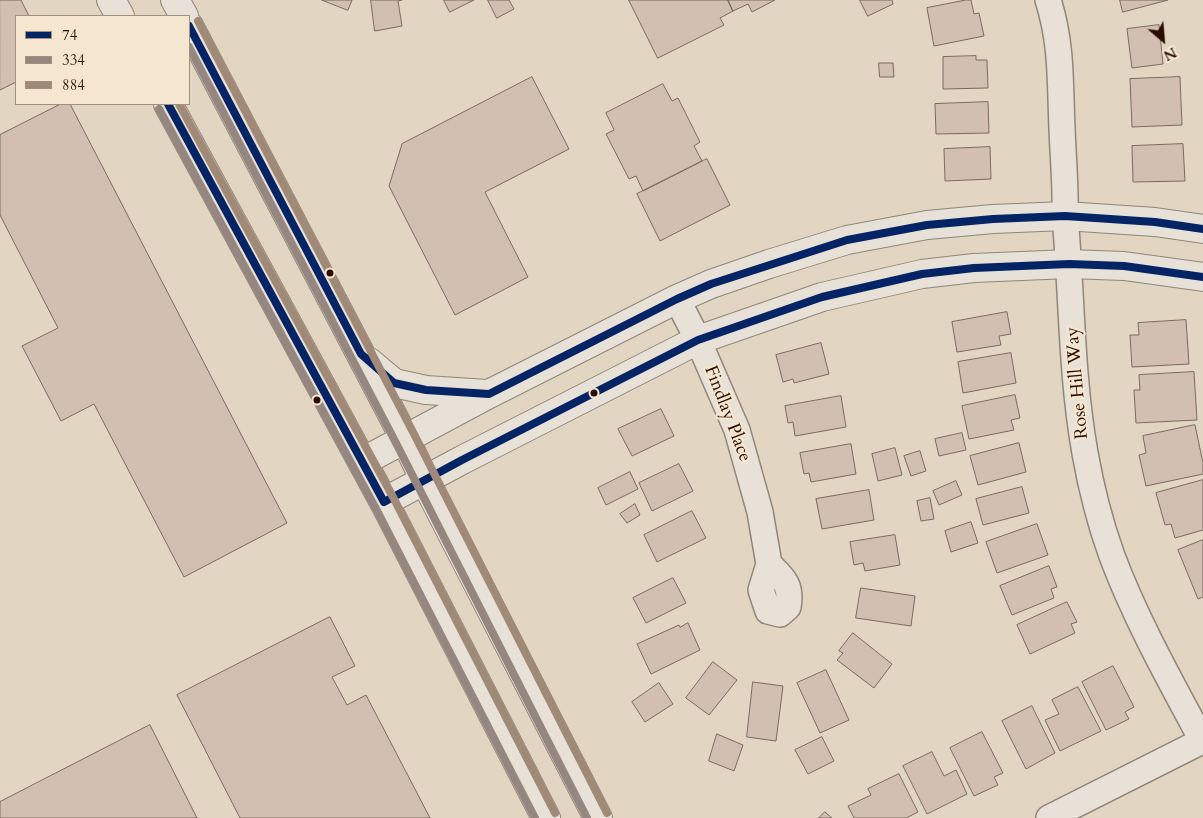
<!DOCTYPE html>
<html>
<head>
<meta charset="utf-8">
<style>
	body { margin:0 }
	#map { position:relative; width:1203px; height:818px; overflow:hidden; background:#e2d6c2; font-family:Cardo,serif }
	canvas { display:block }
	.legend { position:absolute; left:15px; top:15px; width:175px; height:90px; box-sizing:border-box; background:#f5e6cf; border:1px solid #a48f7c; margin:0; padding:6px 9px; list-style:none; font-size:15px; color:#2b0d00 }
	.legend li { display:flex; align-items:center; gap:10px; height:25px }
	.legend b { width:25px; border:1px solid #a48f7c }
	.north { position:absolute; left:1138px; top:15px; width:50px; height:50px; -webkit-text-stroke:4px #f5e6cf; paint-order:stroke; rotate:153deg; font-size:14px; font-weight:700; line-height:20px; text-align:center; color:#2b0d00 }
	.north::after { content:''; display:block; margin:auto; width:18px; height:22px; background:#2b0d00; clip-path:polygon(50% 0,100% 100%,50% 72%,0 100%) }
</style>
</head>
<body>
<div id="map">
<canvas width="1203" height="818"></canvas>
<ul class="legend">
<li><b style="height:6px;background:#052465"></b>74</li>
<li><b style="height:6px;background:#958680"></b>334</li>
<li><b style="height:6px;background:#a08a77"></b>884</li>
</ul>
<div class="north">N</div>
</div>
<script>
const context = document.querySelector('canvas').getContext('2d');
context.lineJoin = 'round';
function paint(path, color) {
  context.fillStyle = color;
  context.fill(path, 'evenodd');
}
function trace(path, color, width, dash) {
  context.strokeStyle = color;
  context.lineWidth = width;
  context.lineCap = dash ? 'butt' : 'round';
  context.setLineDash(dash || []);
  context.stroke(path);
}
function write(font, color, halo, rows, align = 'center') {
  context.font = font + ' Cardo,serif';
  context.lineWidth = 4.5;
  context.setLineDash([]);
  context.textBaseline = 'middle';
  context.strokeStyle = halo;
  context.fillStyle = color;
  for (const [text, x, y, turn = 0] of rows) {
    context.save();
    context.translate(x, y);
    context.rotate((+turn || 0) * Math.PI / 180);
    context.textAlign = isNaN(turn) ? turn : align;
    if (halo) context.strokeText(text, 0, 0);
    context.fillText(text, 0, 0);
    context.restore();
  }
}
const building = new Path2D(`
	M0,0h21l8,16h-13v66l-16,8z
	M322,0h30l-4,10z
	M371,0h31l-4,1 4,25 -27,5z
	M444,0h30l-24,12z
	M488,0h21l5,9 -17,9z
	M629,0h99l5,11 -13,7 4,7 -66,33z
	M728,0h47l-23,12 -4,-8 -15,7z
	M860,0h32l1,4 -25,12z
	M966,0h5l3,14 5,-1 5,23 -50,10 -7,-38z
	M1120,0h48l-45,12z
	M1159,25l4,39 -31,4 -5,-39z
	M976,56v4h11l1,28 -45,1v-32z
	M879,63h14l1,14h-14z
	M532,77l37,72 -84,43 43,85 -73,38 -66,-129 13,-42z
	M1180,77l2,48 -50,2 -2,-48z
	M663,84l9,17 6,-3 22,44 -6,4 8,15 -59,30 -7,-15 -7,3 -23,-45 8,-4 -8,-17z
	M988,102l1,31 -53,1 -1,-30z
	M61,104h9l217,419 -103,54 -90,-173 -33,17 -39,-75 36,-18 -58,-113v-80z
	M1183,144l2,37 -52,1 -1,-36z
	M990,147l1,32 -46,2 -1,-32z
	M707,159l23,46 -70,36 -23,-47z
	M1007,312l4,22 -12,2 2,9 -44,7 -5,-30z
	M1186,320l3,44 -57,3 -2,-32h9l-1,-12z
	M821,343l8,31 -35,9 -1,-4 -10,3 -7,-27z
	M1011,353l5,30 -53,10 -5,-31z
	M1194,372l3,48 -61,3 -2,-33h6l-1,-15z
	M1015,395l5,23 -9,2 3,10 -45,9 -7,-33z
	M841,396l5,31 -51,9 -2,-14 -5,1 -3,-17z
	M661,409l13,27 -42,20 -14,-27z
	M1195,425l8,38v11l-57,12 -7,-31 7,-2 -3,-17z
	M962,433l4,17 -27,6 -4,-17z
	M1019,443l7,29 -48,13 -8,-29z
	M851,444l5,30 -45,8 -2,-9 -5,1 -4,-21z
	M895,448l7,27 -24,6 -6,-27z
	M920,451l6,20 -15,5 -7,-20z
	M679,464l14,27 -41,20 -13,-28z
	M630,472l8,17 -32,16 -8,-17z
	M1203,480v50l-28,8 -4,-14 -6,1 -9,-32z
	M956,481l6,14 -23,10 -6,-14z
	M1022,487l7,26 -46,12 -7,-26z
	M869,490l5,30 -52,9 -6,-30z
	M930,498l4,21 -13,2 -4,-20z
	M635,504l5,11 -13,8 -7,-9z
	M692,511l14,27 -49,24 -13,-27z
	M971,522l7,21 -27,9 -6,-21z
	M1037,524l11,31 -51,18 -11,-31z
	M895,535l5,30 -35,6 -2,-8 -9,2 -4,-23z
	M1203,540v57l-5,2 -20,-49z
	M1049,566l8,21 -6,2 3,9 -42,17 -12,-29z
	M673,578l13,25 -40,20 -13,-25z
	M861,588l54,8 -4,30 -55,-8z
	M1067,602l10,20 -6,2 4,9 -45,21 -13,-29z
	M330,617l25,49 -23,11 15,28 19,-10 64,123h-190l-63,-123z
	M688,623l12,27 -49,24 -14,-30 42,-19 1,2z
	M853,633l39,31 -18,24 -37,-28 6,-7 -4,-2z
	M713,662l24,18 -28,35 -23,-17z
	M1113,666l21,41 -9,5 4,7 -23,11 -24,-48z
	M826,670l23,50 -29,13 -23,-50z
	M753,682l30,4 -7,55 -29,-4z
	M659,683l14,21 -28,18 -13,-20z
	M1078,687l23,44 -41,20 -15,-31 14,-6 -7,-14z
	M1032,706l23,47 -29,16 -24,-48z
	M150,725l47,93h-197v-16z
	M982,732l21,41 -9,4 4,8 -24,11 -24,-48z
	M717,734l26,11 -9,26 -25,-10z
	M822,737l12,24 -26,13 -13,-24z
	M932,752l12,24 12,-6 11,24 -40,20 -24,-48z
	M899,774l19,38 -12,6h-52l-6,-12 23,-11 -3,-6z
	M825,812l7,6h-13z`);
paint(building, '#d2bfb2');
trace(building, '#766b5f', 1);
const minor = new Path2D(`
	M1048,0c14,43 12,84 14,128 1,30 4,59 3,88 7,79 6,159 20,237 6,34 15,70 27,103 24,64 59,126 91,186
	M677,299l21,41 39,90 23,82 9,52 -8,26 7,21 12,3 8,-7c4,-22 -4,-28 -19,-43
	M1049,818l153,-77`);
const tertiary = new Path2D(`
	M111,0l9,16
	M175,0l9,16
	M189,26l216,413 20,42 173,337
	M168,104l216,398 162,316
	M369,362l25,21 32,7 61,4
	M362,462l127,-68 188,-95 34,-15 58,-20 78,-24 80,-15 66,-6 72,-3 90,6 48,7
	M384,502l78,-42 236,-120 124,-43 100,-23 52,-6 95,-4 55,2 79,11`);
trace(minor, '#908578', 28);
trace(tertiary, '#908578', 30);
trace(minor, '#e8e1d7', 25);
trace(tertiary, '#e8e1d7', 28);
trace(new Path2D(`
	M189,26l172,328 33,29 32,7 63,4 188,-95 34,-15 136,-44 80,-15 66,-6 72,-3 90,6 48,7
	M168,104l216,398 78,-42 236,-120 124,-43 100,-23 52,-6 95,-4 55,2 79,11`), '#052465', 8);
trace(new Path2D(`
	M189,47l207,396 191,375
	M159,109l216,398 160,311`), '#958680', 8);
trace(new Path2D(`
	M198,21l216,413 193,379
	M179,104l214,393 162,316`), '#a08a77', 8);
for (const [x, y, r, color] of [
	[330,273,4.5,"#2b0d00"],
	[594,393,4.5,"#2b0d00"],
	[317,400,4.5,"#2b0d00"]
]) {
  const dot = new Path2D();
  dot.arc(x, y, r, 0, 2 * Math.PI);
  context.fillStyle = color;
  context.fill(dot);
  trace(dot, '#f5e6cf', 2);
}
write('18px', '#2b0d00', '#f5e6cf', [
	["Rose Hill Way",1078,383,-95],
	["Findlay Place",727,414,69]
]);
</script>
</body>
</html>
